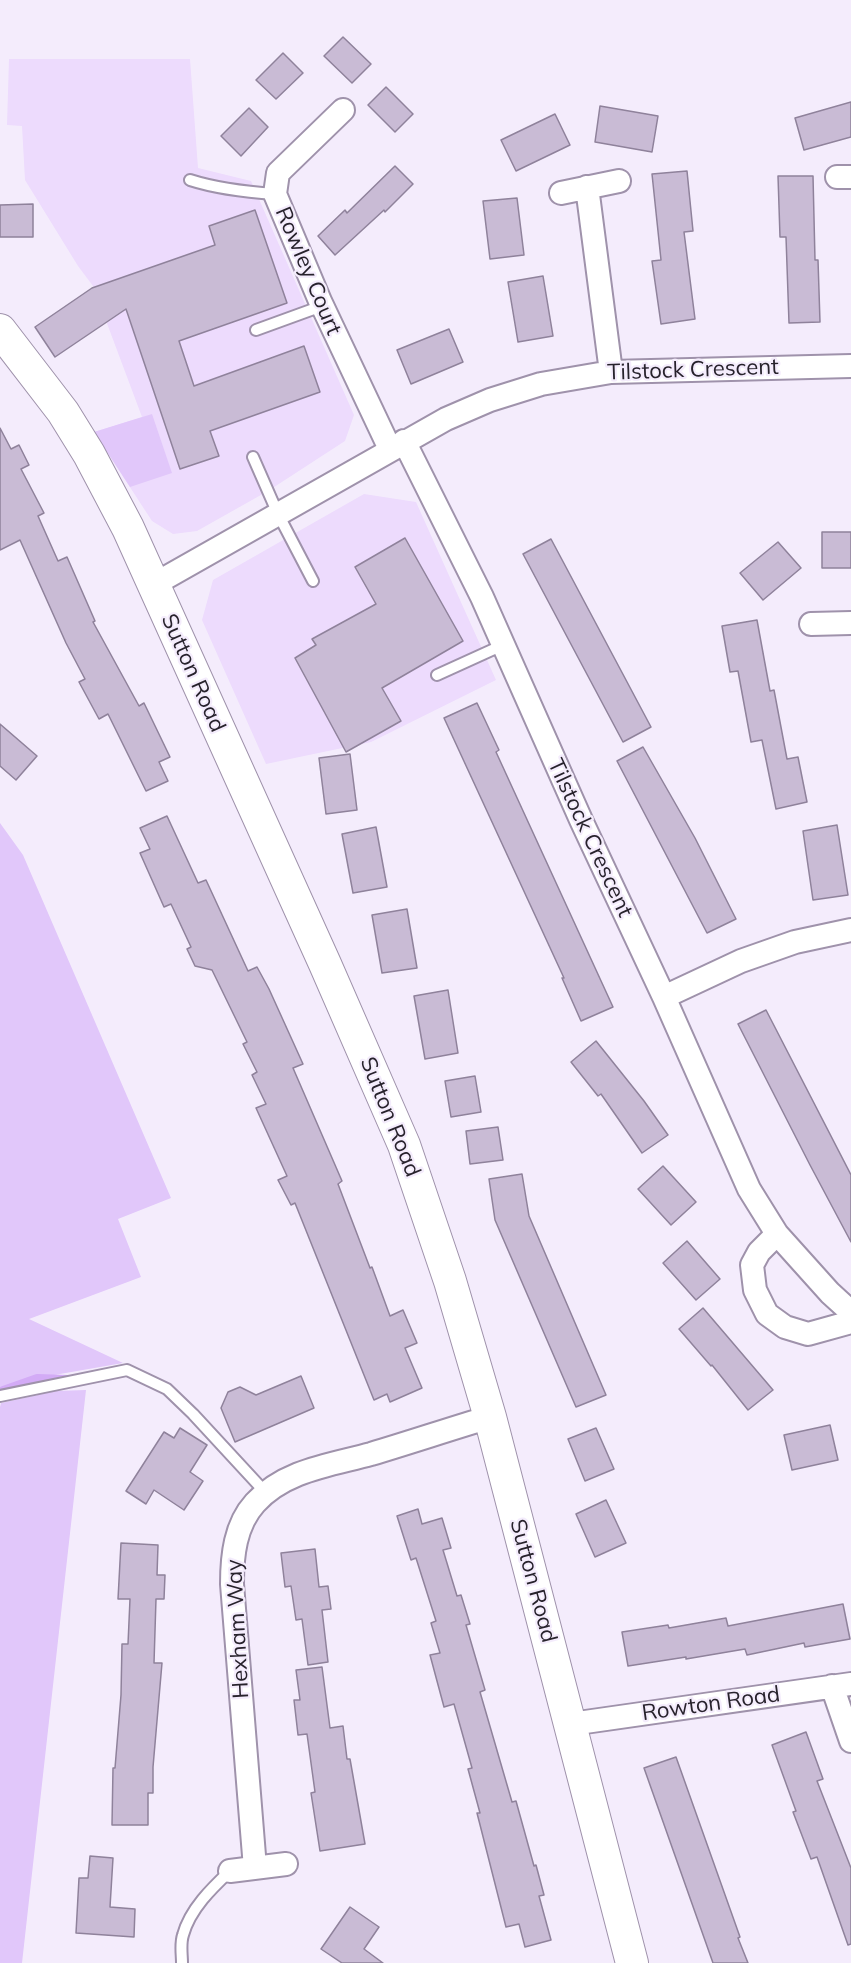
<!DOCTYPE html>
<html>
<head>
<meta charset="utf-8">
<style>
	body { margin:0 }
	canvas { display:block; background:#f4ecfc }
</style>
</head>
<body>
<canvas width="851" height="1963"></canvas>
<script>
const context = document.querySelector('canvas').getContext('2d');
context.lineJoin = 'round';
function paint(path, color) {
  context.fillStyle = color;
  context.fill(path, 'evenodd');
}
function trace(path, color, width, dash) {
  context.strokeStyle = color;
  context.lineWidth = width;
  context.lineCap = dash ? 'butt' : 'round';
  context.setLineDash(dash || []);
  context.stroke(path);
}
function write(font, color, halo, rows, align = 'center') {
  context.font = font + ' Mulish,sans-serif';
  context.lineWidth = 4.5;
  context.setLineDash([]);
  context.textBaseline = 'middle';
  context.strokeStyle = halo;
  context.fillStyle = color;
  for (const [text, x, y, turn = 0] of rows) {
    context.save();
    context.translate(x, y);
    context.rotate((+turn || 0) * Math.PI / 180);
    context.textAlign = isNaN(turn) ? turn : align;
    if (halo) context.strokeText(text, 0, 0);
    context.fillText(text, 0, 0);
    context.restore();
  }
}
paint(new Path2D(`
	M9,59h181l8,109 53,13 103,234 -9,26 -77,50 -71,40 -24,3 -21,-13 -58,-89 48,-15 -49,-131 -15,-20 -53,-86 -3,-54 -15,-1z
	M364,494l52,8 80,178 -125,62 -105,22 -64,-144 11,-40z`), '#eddbfd');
paint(new Path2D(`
	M152,414l20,59 -42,14 -36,-55z
	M0,823l23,32 148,343 -53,21 23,58 -112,42 94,44 -86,15 -34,12 -3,-2z
	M86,1390l-64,573h-22v-556l1,-4 55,-12z`), '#e1c7fa');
trace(new Path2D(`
	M3,1390l34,-12 31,1`), '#d3abf6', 8);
const building = new Path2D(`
	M343,37l28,27 -19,19 -28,-27z
	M283,53l20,20 -27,26 -20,-19z
	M386,87l27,27 -18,18 -27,-27z
	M851,102v35l-47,13 -9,-32z
	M600,106l58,10 -6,36 -57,-10z
	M249,108l19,19 -27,29 -20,-20z
	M555,114l15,31 -54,26 -15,-31z
	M395,166l18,18 -28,28 -1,-2 -49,45 -17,-19 27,-26 2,3z
	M687,171l6,60 -9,1 11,87 -34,5 -9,-63 9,-1 -9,-86z
	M778,176h35l2,84h3l2,62 -31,1 -3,-86h-6z
	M517,198l7,57 -34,4 -7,-58z
	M33,204v33h-33v-32z
	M255,210l32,93 -108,38 15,45 110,-40 16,46 -110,39 9,25 -39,13 -54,-160 -71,48 -20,-30 57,-39 123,-43 -6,-19z
	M543,276l10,60 -35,6 -10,-60z
	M449,329l14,33 -52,22 -14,-34z
	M0,428l11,21 8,-4 10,20 -8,4 23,44 -6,3 20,45 9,-4 28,64 -2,1 46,84 5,-3 26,54 -11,5 9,19 -22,10 -38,-77 -9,5 -20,-37 6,-3 -19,-36 -46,-103 -20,10z
	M822,532h29v36h-29z
	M405,538l58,103 -81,47 19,33 -55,31 -51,-94 21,-13 -4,-6 64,-35 -21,-37z
	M551,539l100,188 -28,15 -100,-188z
	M778,542l23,26 -38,32 -23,-27z
	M757,620l13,71 4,-1 13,69 11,-2 9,45 -31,7 -14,-69 -11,2 -13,-71 -8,1 -8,-46z
	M477,703l22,47 -3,2 117,255 -32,14 -19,-43h2l-120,-260z
	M0,724l37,32 -21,24 -16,-14z
	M643,747l52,91 41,81 -29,14 -90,-172z
	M350,754l7,56 -31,4 -7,-56z
	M167,816l31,67 8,-3 42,91 9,-4 12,22 34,75 -10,4 49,113 -4,3 32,84 2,-1 18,49 13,-6 14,33 -12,5 17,40 -32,14 -3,-8 -13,6 -79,-197 -4,2 -13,-25 9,-4 -31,-68 10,-4 -14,-29 5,-3 -14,-28 4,-2 -35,-72 -17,-4 -8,-17 4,-2 -20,-43 -7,3 -24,-54 10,-4 -10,-21z
	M837,825l11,70 -35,5 -10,-69z
	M376,827l11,60 -34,6 -11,-59z
	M407,909l10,59 -35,5 -10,-58z
	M448,990l10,63 -33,6 -11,-63z
	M766,1010l85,165v67l-41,-77 -72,-141z
	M596,1041l48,60 24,34 -26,18 -41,-59 -3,2 -27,-34z
	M475,1076l6,36 -30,5 -6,-36z
	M498,1127l5,33 -33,4 -4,-33z
	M663,1166l33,36 -25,23 -33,-36z
	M522,1174l7,42 77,179 -30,12 -81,-187 -6,-41z
	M687,1241l33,38 -24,21 -33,-37z
	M703,1308l70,82 -25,20 -36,-45 -1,1 -32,-37z
	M301,1376l13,32 -79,34 -14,-34 7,-16 12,-5 16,8z
	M830,1425l8,35 -46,10 -8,-35z
	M180,1428l27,17 -17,27 13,9 -19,29 -30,-20 -8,14 -20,-13 38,-59 10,6z
	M596,1428l18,41 -29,12 -17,-42z
	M606,1500l20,43 -31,14 -19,-43z
	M418,1509l4,15 20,-6 9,30 -8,2 14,46 4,-1 9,29 -4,1 19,65 -5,2 32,110 4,-1 18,65 2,-1 8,30 -5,1 12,44 -26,7 -6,-23 -13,3 -29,-114h3l-12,-44 4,-1 -18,-64 -10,3 -14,-52 10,-2 -9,-30 5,-2 -20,-63 -5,2 -14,-44z
	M121,1543l37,2 -1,30h8l-1,24h-8l-2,64h8l-9,104v26h-5v32h-36l1,-57h2l6,-73 1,-51h6l2,-45h-12z
	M315,1549l4,38 9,-1 3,23 -9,1 6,52 -20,3 -6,-46 -6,1 -5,-34 -6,1 -4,-34z
	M843,1604l7,35 -45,8 -1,-4 -57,12 -2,-6 -59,10v-2l-58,9 -6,-34 46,-7 1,3 57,-10 2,8z
	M322,1667l8,61 13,-2 4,33h3l15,85 -45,7 -9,-58 4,-1 -8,-58 -9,1 -4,-35h6l-4,-30z
	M806,1732l17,47 -6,2 34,87v76l-3,1 -31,-88 -6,2 -18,-47 3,-1 -24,-66z
	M676,1757l64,180 -2,1 10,25h-35l-69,-195z
	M90,1856l23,2 -3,49 25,2 -1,28 -58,-4 3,-55h9z
	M350,1907l29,20 -15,22 19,14h-41l-21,-14z`);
paint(building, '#c9bbd5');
trace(building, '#8f829b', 1.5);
const lane = new Path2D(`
	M190,180c28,9 56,12 85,14
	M256,330l66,-24
	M253,457l25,57 35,67
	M437,675l66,-30
	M0,1396l127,-26 40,19 26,25 73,79
	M182,1963c0,-9 -2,-19 1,-28 7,-26 29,-47 47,-64`);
const street = new Path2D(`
	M343,110l-65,63 -3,21 45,107 70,148
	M837,177h14
	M587,187l24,185
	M561,193l58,-12
	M404,441l78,156 99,223 83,177 85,192 28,45 53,59 21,19
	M153,585l293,-166 44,-19 51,-16 70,-12 240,-6
	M811,624l40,-1
	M664,997l77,-36 54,-19 56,-12
	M777,1234l-18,18 -7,13 3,25 12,24 18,13 23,7 43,-12
	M832,1686l19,55
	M571,1724l280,-40
	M255,1868l-23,-284c0,-28 3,-59 23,-81 30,-33 76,-38 116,-49 40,-12 79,-25 119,-37
	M230,1871l56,-7`);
const secondary = new Path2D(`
	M0,330l63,82 26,42 39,74 197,436 79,181 46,136 40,136 142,546`);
trace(lane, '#9f92ab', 14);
trace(street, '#9f92ab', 26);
trace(secondary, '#9f92ab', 34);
trace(lane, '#fff', 10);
trace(street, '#fff', 22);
trace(secondary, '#fff', 32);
write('22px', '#27222c', '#f4ecfc', [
	["Rowley Court",308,271,67],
	["Tilstock Crescent",693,370,-2],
	["Sutton Road",193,673,66],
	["Tilstock Crescent",590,838,65],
	["Sutton Road",390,1117,68],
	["Sutton Road",533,1581,75],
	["Hexham Way",238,1629,-93],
	["Rowton Road",711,1704,-8]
]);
</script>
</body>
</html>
